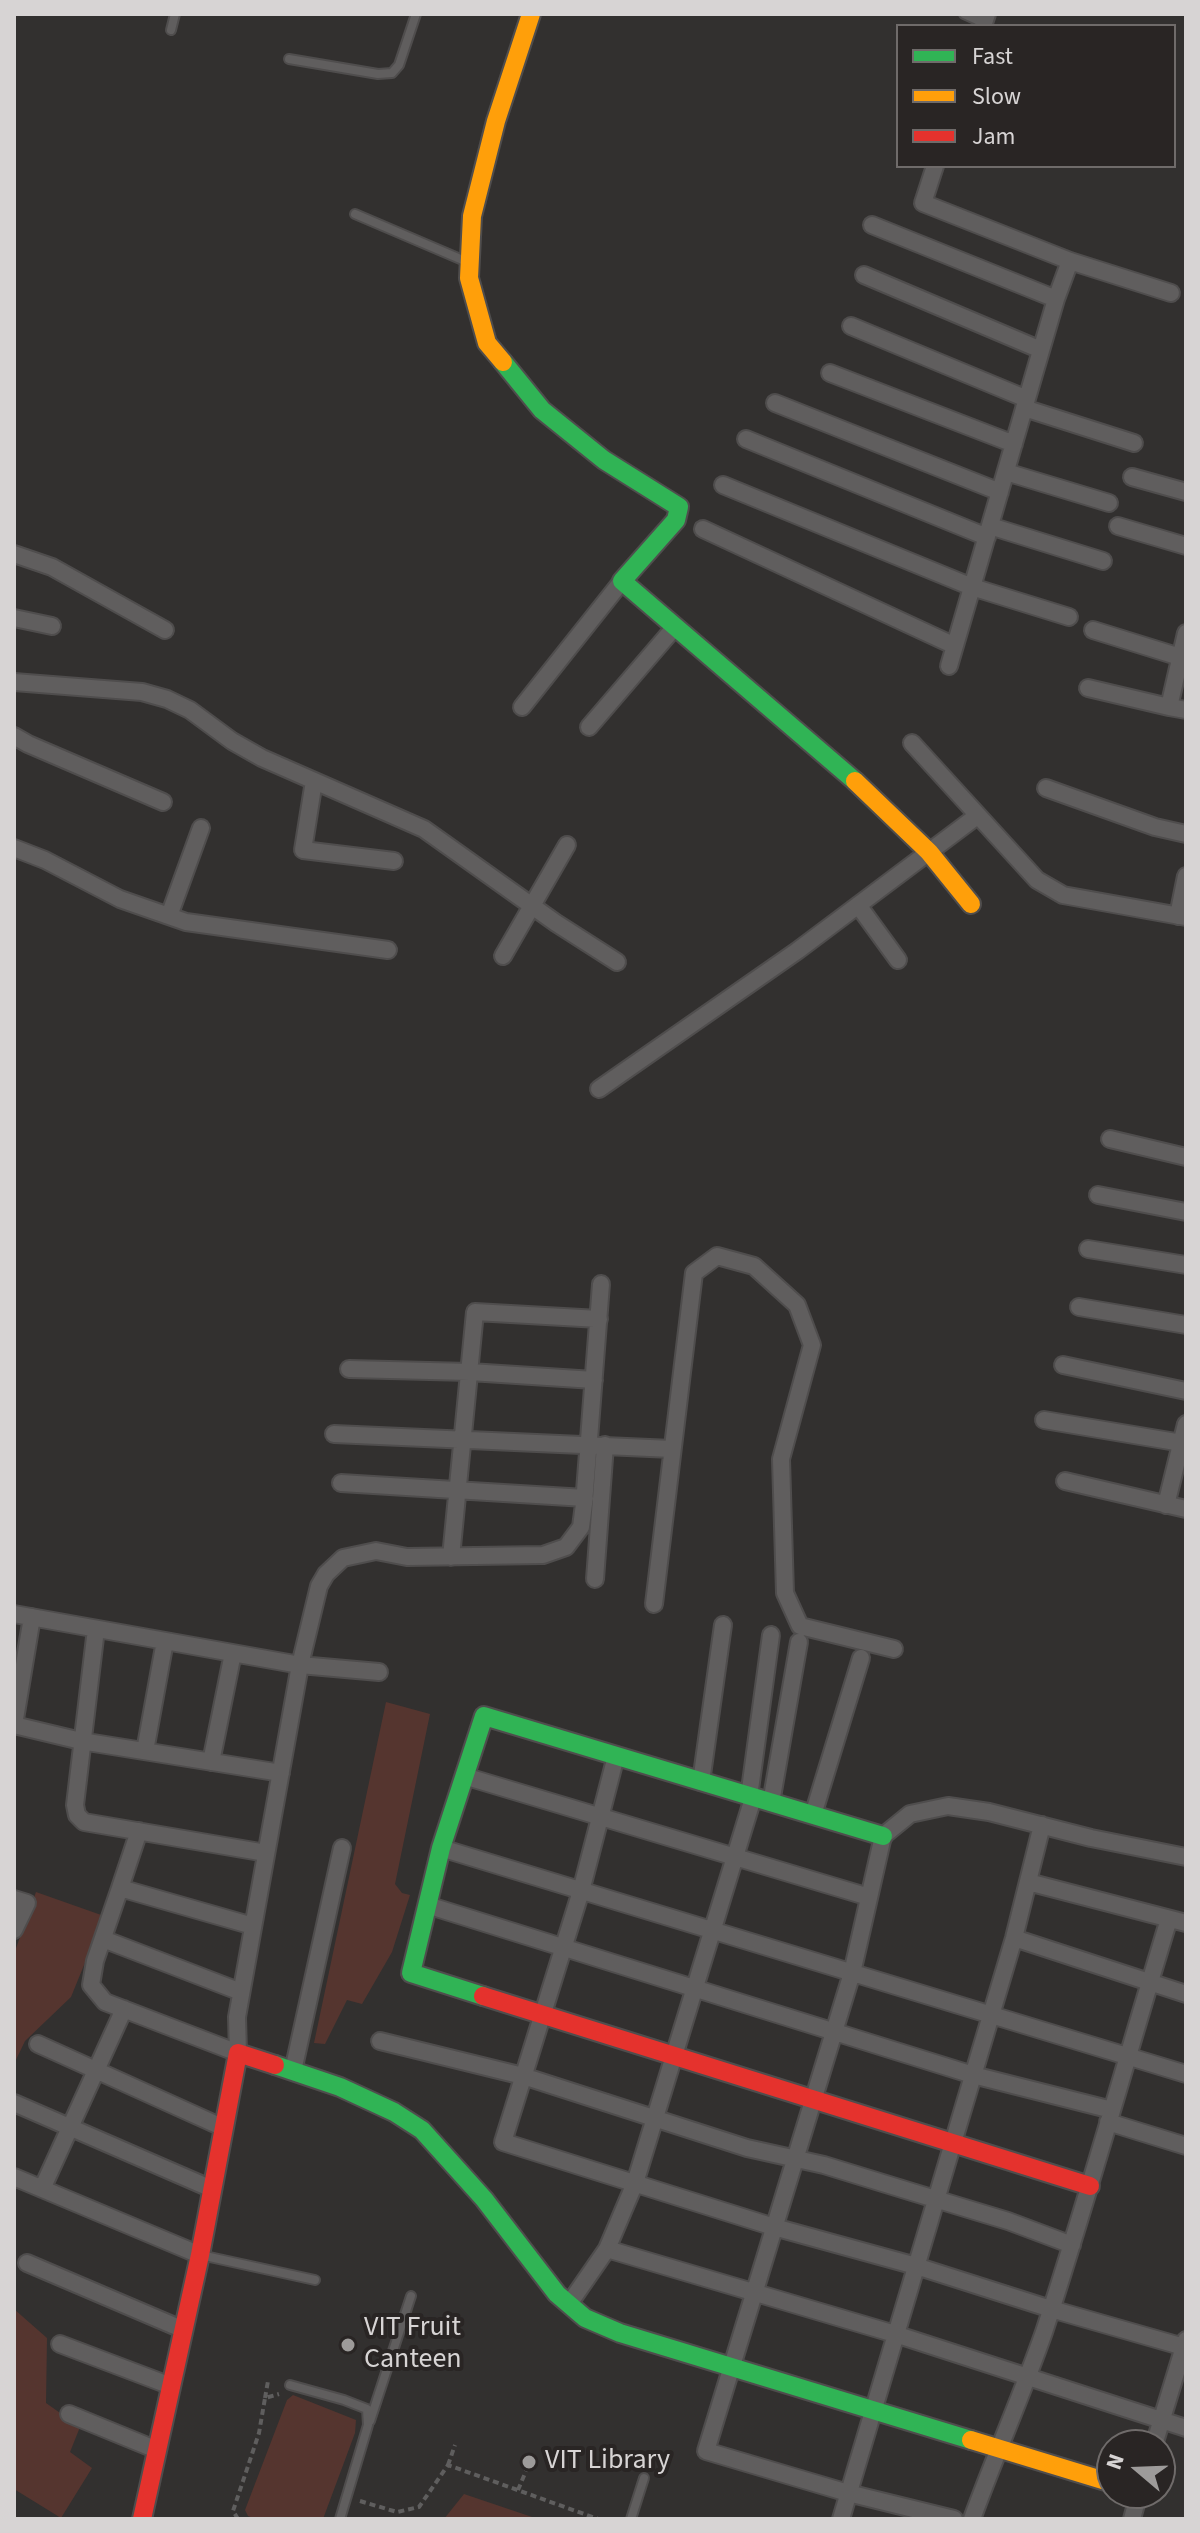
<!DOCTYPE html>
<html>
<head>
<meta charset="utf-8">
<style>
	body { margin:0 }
	#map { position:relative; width:1200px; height:2533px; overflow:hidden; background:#32302f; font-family:"Source Sans 3",sans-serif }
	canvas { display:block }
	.frame { position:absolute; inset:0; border:16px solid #d7d4d4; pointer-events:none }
	.legend { position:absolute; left:896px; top:24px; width:280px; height:144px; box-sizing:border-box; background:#292524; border:2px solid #6f6b6a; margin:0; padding:10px 14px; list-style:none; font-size:24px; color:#d7d4d4 }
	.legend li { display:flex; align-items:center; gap:16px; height:40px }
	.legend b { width:40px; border:2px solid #6f6b6a }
	.north { position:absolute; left:1096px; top:2429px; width:80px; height:80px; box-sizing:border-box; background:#292524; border:2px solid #6f6b6a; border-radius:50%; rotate:289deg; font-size:22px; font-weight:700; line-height:32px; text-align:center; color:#d7d4d4 }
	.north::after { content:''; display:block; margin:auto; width:28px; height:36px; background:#9d9b9a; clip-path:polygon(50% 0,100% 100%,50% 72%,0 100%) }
</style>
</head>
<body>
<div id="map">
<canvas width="1200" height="2533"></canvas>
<div class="frame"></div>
<ul class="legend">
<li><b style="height:10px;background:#30b455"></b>Fast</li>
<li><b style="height:10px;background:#ff9f0a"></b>Slow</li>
<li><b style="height:10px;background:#e5322d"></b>Jam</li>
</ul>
<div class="north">N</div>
</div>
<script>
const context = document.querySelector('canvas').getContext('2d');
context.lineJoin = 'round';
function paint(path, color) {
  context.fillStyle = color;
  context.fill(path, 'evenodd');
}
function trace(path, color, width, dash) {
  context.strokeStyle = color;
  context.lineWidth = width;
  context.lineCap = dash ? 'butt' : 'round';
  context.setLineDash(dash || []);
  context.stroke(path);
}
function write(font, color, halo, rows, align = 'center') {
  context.font = font + ' "Source Sans 3",sans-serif';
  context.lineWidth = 8;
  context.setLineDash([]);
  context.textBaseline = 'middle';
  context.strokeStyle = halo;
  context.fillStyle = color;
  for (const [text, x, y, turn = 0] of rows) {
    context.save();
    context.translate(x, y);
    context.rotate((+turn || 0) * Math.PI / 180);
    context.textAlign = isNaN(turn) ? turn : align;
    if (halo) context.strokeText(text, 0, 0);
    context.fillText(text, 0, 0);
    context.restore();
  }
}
paint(new Path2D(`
	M386,1702l44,12 -35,170 7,9 8,2 -18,57 -30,52 -15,-4 -22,44 -11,-1z
	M36,1892l68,24 -33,81 -46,44 -11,23v-110z
	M14,2309l33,29 -1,65 34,24 -10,25 22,16 -31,50 -47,-29z
	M293,2395l63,25 -1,13 -32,86h-67l-8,-3 -3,-6 42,-110z
	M464,2494l74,25h-94z`), '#55352f');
const lane = new Path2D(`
	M964,14l20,9
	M171,30l4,-16
	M289,59l89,15 14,-1 7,-8 17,-51
	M355,214l110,47
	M205,2256l110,24
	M290,2385l54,15 23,9 1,16 -28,94
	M370,2421l41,-125
	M631,2519l13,-41`);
const street = new Path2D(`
	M983,26l4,-12
	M935,166l-12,37 147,58 101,32
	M872,225l184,74
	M864,275l177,75
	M851,326l176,73
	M830,373l184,71
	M775,403l225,89
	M1024,408l110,35
	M746,439l241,98
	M1006,472l103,31
	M1132,477l54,15
	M723,485l249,102 97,30
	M990,526l113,35
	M1118,526l68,20
	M703,529l252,117
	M14,554l38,13 113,63
	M14,618l38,8
	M1093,630l87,27
	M1186,633l-17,74 17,3
	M949,666l107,-367 14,-38
	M14,682l128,10 25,7 23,11 42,31 30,17 162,71 132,94 61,39
	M1088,688l81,19
	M522,707l100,-126
	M589,727l85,-99
	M14,736l14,8 135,58
	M912,743l125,137 26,15 123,22
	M314,781l-11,69 91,11
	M1046,788l109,39 31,7
	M14,848l31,12 75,39 66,23 202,28
	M858,905l40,55
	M169,916l32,-88
	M1178,916l8,-40
	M503,956l64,-111
	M599,1089l198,-138 180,-135
	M1110,1139l76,18
	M1098,1195l88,17
	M1088,1249l98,16
	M1079,1307l107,18
	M1063,1365l123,26
	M349,1369l121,3 124,8
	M1044,1420l138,23
	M334,1434l338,15
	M1065,1481l121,28
	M341,1483l244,15
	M1166,1505l20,-81
	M451,1557l24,-245 124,7
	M595,1579l10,-134
	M654,1604l40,-331 23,-17 37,10 43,39 15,40 -31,114 4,134 15,33 94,23
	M14,1614l286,51 79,7
	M32,1617l-18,108 67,16 200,32
	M96,1629l-21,176 2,10 7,7 182,31
	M145,1751l20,-110
	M616,1756l-35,135 -78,251 271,85 142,39 135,43 133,38
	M211,1762l22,-109
	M464,1776l405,121
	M701,1782l22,-157
	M749,1797l22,-162
	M771,1803l28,-161
	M813,1815l48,-157
	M139,1831l-19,57 133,38
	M441,1848l745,226
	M1028,1882l158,41
	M120,1888l-25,73 -4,24 14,17 133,51 -1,-36 63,-352 19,-79 7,-12 17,-16 33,-7 31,6 136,-2 23,-8 15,-20 3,-23 17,-220
	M14,1899l13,4 -13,27
	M427,1905l546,170 139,35
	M1014,1938l172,56
	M103,1939l138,53
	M380,2041l143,35 224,72 77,17 88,27 96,29 64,24
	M38,2044l186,84
	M293,2071l49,-223
	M14,2103l198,86
	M1108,2122l78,24
	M14,2177l186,78
	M42,2189l82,-180
	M607,2249l288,85 291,94
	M27,2263l157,67
	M569,2304l38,-55 28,-66 118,-385
	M60,2344l111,42
	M69,2414l88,36
	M1154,2445l32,-105
	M841,2519l173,-581 28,-113
	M954,2519l-106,-26 -142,-42 146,-478 31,-137 27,-22 38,-8 41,6 102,26 95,19
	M972,2519c23,-63 50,-124 72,-187 45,-137 83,-276 125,-413
	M1132,2519l7,-26`);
const fast = new Path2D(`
	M503,362l39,48 62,50 75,47 -3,13 -54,61 233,200
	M483,1996l-72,-23 30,-125 43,-132 399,120
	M275,2065l65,22 54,25 28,18 62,69 73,95 28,24 35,15 351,107`);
const slow = new Path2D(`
	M503,362l-16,-19 -18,-65 3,-62 24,-95 35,-107
	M855,781l74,71 42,52
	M971,2440l141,43`);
const jam = new Path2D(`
	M483,1996l607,190
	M142,2519l58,-264 38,-202 37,12`);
trace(lane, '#4f4d4d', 12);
trace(street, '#4f4d4d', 20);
trace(fast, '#4f4d4d', 22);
trace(slow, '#4f4d4d', 22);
trace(jam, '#4f4d4d', 22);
trace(new Path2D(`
	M265,2398l3,-17
	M448,2465l7,-20
	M518,2490l8,-19
	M360,2501l37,11 22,-5 29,-42 150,54
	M238,2519l-5,-8 26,-78 6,-35 14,-4`), '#5f5e5e', 4, [6, 4]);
trace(lane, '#605e5e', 8);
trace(street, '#605e5e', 16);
trace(fast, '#30b455', 18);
trace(slow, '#ff9f0a', 18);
trace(jam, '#e5322d', 18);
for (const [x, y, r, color] of [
	[348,2345,8,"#9d9b9a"],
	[529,2462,8,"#9d9b9a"]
]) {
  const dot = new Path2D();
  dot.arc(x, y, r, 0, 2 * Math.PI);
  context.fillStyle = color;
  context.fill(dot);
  trace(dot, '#292524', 3);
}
write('28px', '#d7d4d4', '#292524', [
	["VIT Fruit",364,2329],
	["Canteen",364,2361],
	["VIT Library",545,2462]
], 'left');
</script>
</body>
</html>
